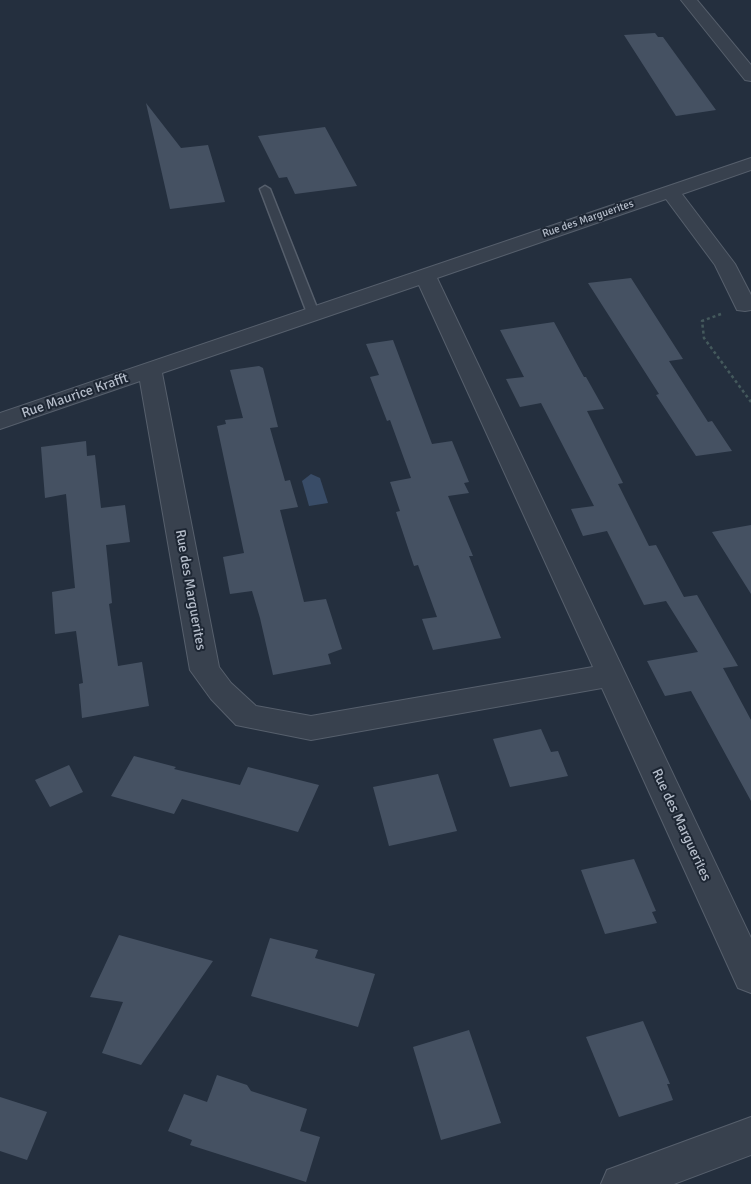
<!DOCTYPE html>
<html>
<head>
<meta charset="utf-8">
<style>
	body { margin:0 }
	canvas { display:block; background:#242f3e }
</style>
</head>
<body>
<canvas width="751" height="1184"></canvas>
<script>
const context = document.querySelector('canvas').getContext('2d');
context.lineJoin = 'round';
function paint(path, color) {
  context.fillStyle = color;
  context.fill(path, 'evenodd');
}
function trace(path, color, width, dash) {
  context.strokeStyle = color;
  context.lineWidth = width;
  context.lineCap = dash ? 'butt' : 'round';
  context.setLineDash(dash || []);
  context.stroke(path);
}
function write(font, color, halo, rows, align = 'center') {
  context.font = font + ' Signika,sans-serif';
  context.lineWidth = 4;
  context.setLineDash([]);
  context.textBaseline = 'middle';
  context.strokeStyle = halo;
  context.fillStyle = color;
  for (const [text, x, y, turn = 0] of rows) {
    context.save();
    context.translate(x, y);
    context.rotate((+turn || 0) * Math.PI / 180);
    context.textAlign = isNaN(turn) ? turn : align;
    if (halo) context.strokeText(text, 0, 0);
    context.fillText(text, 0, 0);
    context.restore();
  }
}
paint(new Path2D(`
	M311,474l9,4 8,25 -19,3 -7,-25z`), '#394c67');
paint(new Path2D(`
	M655,33l3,4h5l53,73 -40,6 -52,-81z
	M146,103l35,45 27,-3 17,57 -55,7z
	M325,127l32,59 -62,8 -8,-17 -8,1 -21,-42z
	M631,278l52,81 -14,2 39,61 4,-1 20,30 -36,5 -40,-61 3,-1 -71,-111z
	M554,322l30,55h2l18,32 -17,2 36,72 -5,1 31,62 7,-1 28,52 13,-2 41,71 -15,2 28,52v81l-60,-110 -26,5 -18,-35 51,-9 -32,-51 -22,4 -37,-74 -24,5 -12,-27 23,-3 -53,-103 -21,4 -14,-28 18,-2 -24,-47z
	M393,340l39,104 20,-3 17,41 -5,1 5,10 -21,3 25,60h-4l32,82 -68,12 -11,-31 15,-2 -19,-52 -4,1 -18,-54 4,-1 -10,-29 21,-4 -21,-58 -3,1 -17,-44 9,-2 -13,-31z
	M259,366l4,2 15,59 -8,1 15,53 5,-1 8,27 -18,3 24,92 22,-3 16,50 -14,5 3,10 -58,11 -13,-57 -8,-27 -22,3 -7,-37 21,-4 -27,-127 9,-2 -1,-4 18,-2 -13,-48z
	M86,441l1,15 8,-1 6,53 24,-3 5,37 -24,3 6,58 -3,1 9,62 24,-4 7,44 -67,12 -3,-34 4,-1 -7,-52 -21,3 -3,-42 23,-4 -9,-94 -21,4 -4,-51z
	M751,525v69l-39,-62z
	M541,729l10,23 7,-1 10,25 -58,11 -17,-48z
	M134,756l42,11 -2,2 66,16 8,-18 71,18 -21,47 -116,-33 -8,15 -63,-18z
	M69,765l14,27 -33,15 -15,-27z
	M438,774l19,57 -68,15 -16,-59z
	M634,859l22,52 -4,1 5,11 -52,11 -24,-64z
	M119,935l94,26 -72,104 -39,-12 21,-51 -33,-5z
	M270,938l48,12 -3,8 60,16 -17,53 -107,-31z
	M643,1021l27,63h-3l6,16 -54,17 -33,-80z
	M469,1030l32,93 -60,17 -28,-93z
	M217,1075l30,10 4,6 56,18 -7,22 20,6 -14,45 -116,-37 2,-5 -24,-9 16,-37 23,8z
	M0,1097l47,15 -20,48 -27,-9z`), '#455162');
const service = new Path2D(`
	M265,186l5,3 49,124 -2,3h-8l-2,-3 -47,-124z`);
const minor = new Path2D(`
	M681,0h16l54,65v16l-6,-1z
	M751,158v12l-69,24 53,70 16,31v15l-6,1 -8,-1 -22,-45 -49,-66 -229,79 314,660v55l-13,-5 -136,-300 -291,52 -75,-15 -25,-26 -21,-29 -50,-289 -140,48v-16zM419,285l174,382 -282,49 -55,-10 -25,-23 -12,-16 -57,-294z
	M751,1117v38l-77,29h-73l6,-14z`);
trace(service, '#565f6c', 3);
trace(minor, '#565f6c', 2);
trace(new Path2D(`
	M721,314l-19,7 2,17 47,64`), '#44595c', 2.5, [3, 3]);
paint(service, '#38414e');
paint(minor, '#38414e');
write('11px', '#b4bcc9', '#1d2633', [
	["Rue des Marguerites",588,219,-19]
]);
write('14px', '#b4bcc9', '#1d2633', [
	["Rue Maurice Krafft",75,396,-19],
	["Rue des Marguerites",190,590,80],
	["Rue des Marguerites",681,825,65]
]);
</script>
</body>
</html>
